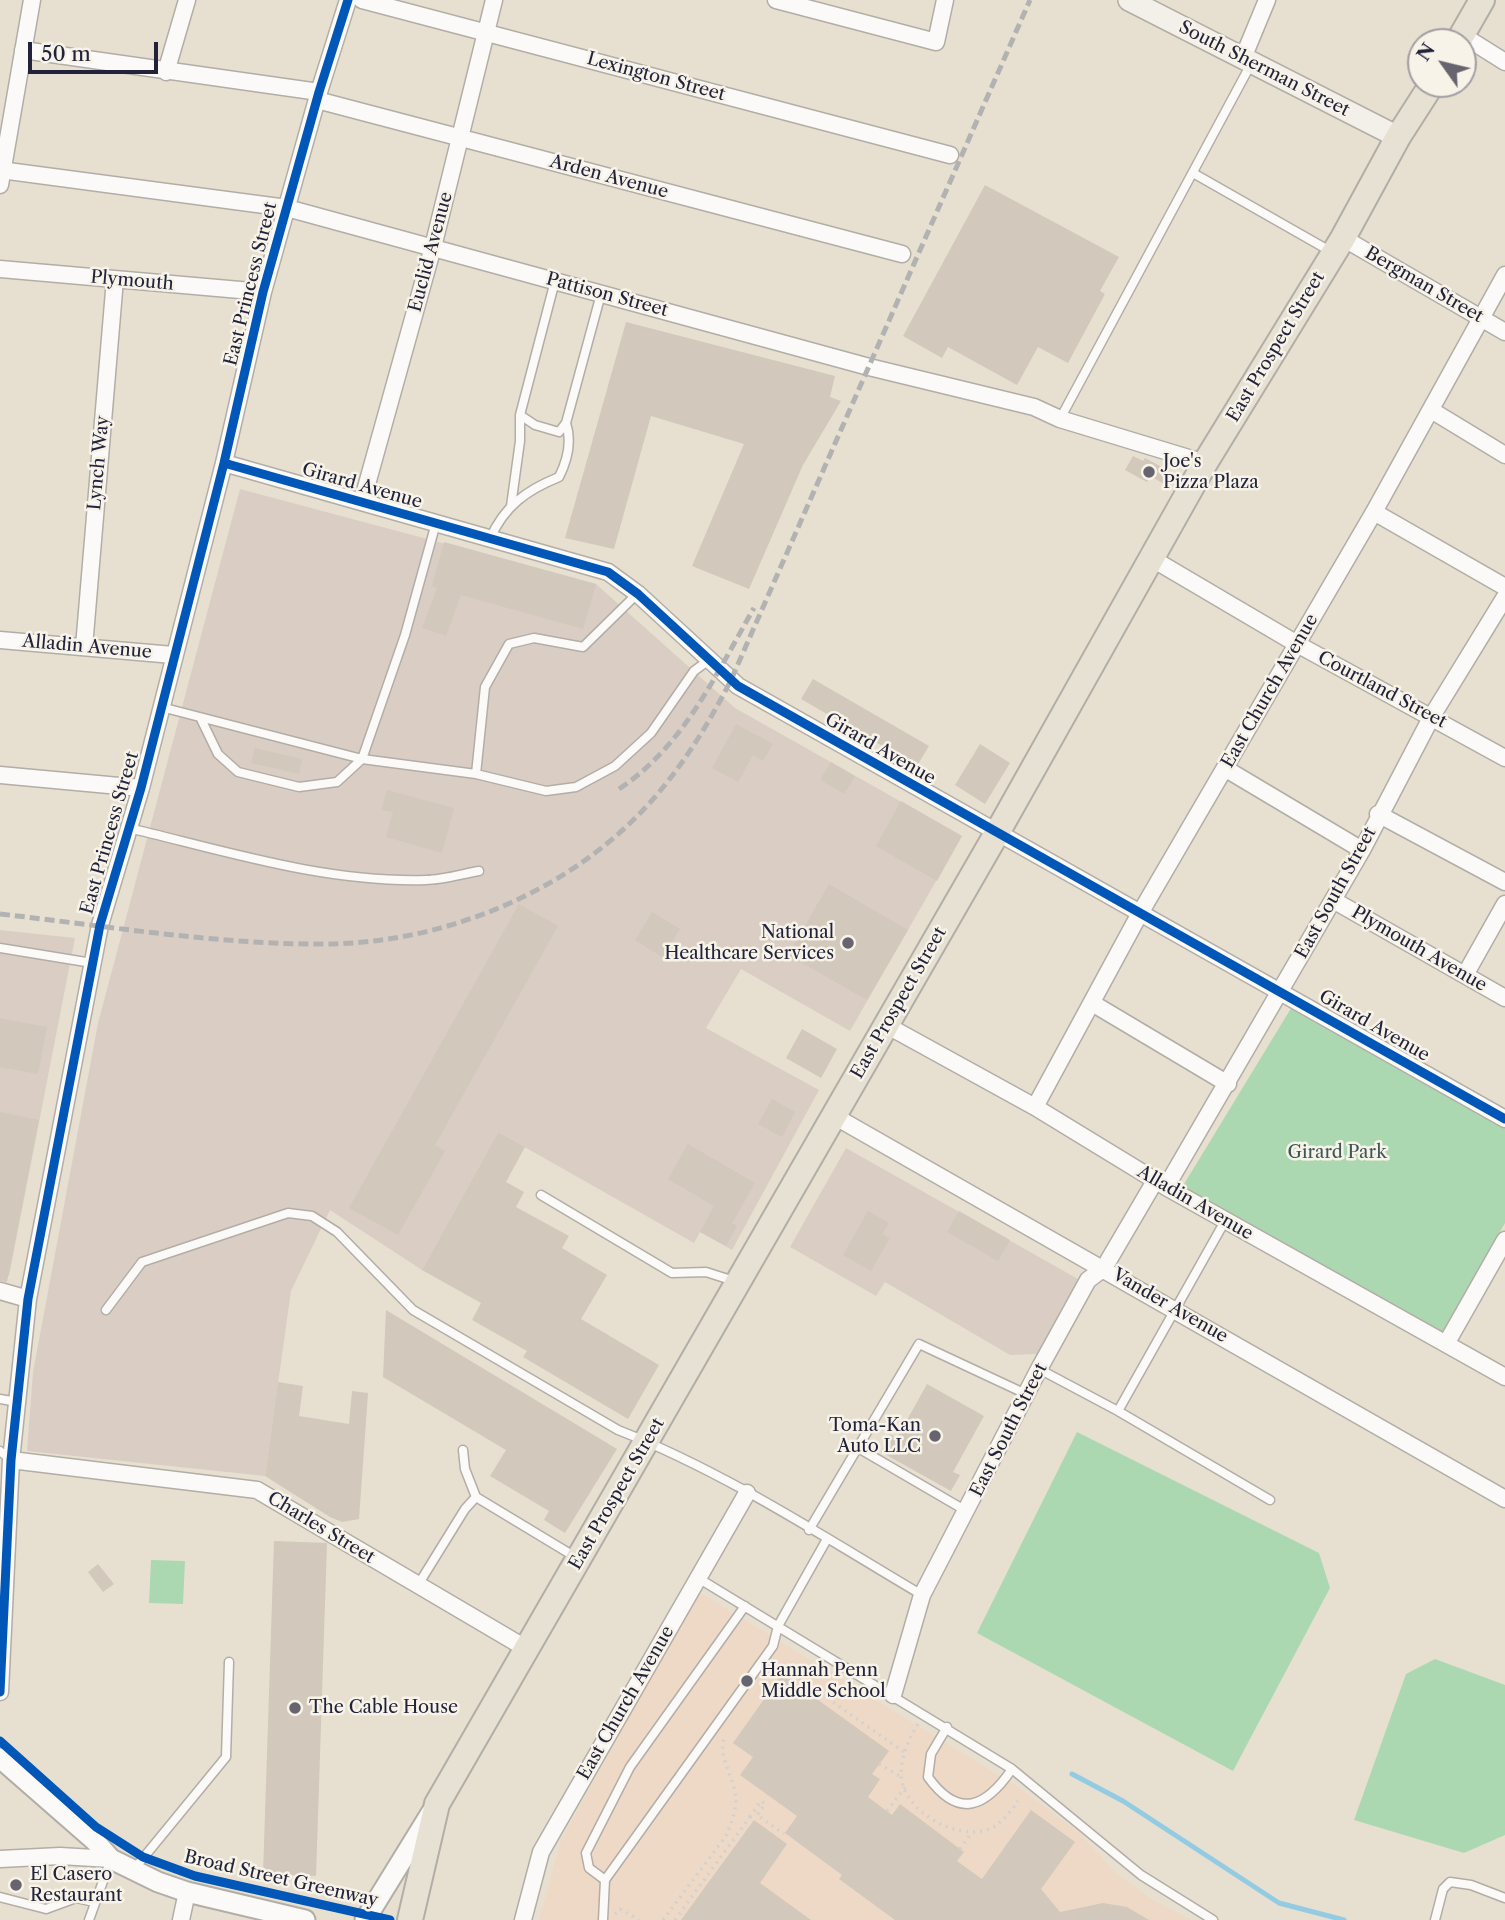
<!DOCTYPE html>
<html>
<head>
<meta charset="utf-8">
<style>
	body { margin:0 }
	#map { position:relative; width:1505px; height:1920px; overflow:hidden; background:#e7e0d0; font-family:"Libre Caslon Text",serif }
	canvas { display:block }
	.north { position:absolute; left:1407px; top:28px; width:70px; height:70px; box-sizing:border-box; background:#f7f3e8; border:2px solid #a29fa3; border-radius:50%; rotate:304deg; font-size:19px; font-weight:700; line-height:28px; text-align:center; color:#22223b }
	.north::after { content:''; display:block; margin:auto; width:24px; height:32px; background:#67646f; clip-path:polygon(50% 0,100% 100%,50% 72%,0 100%) }
	.scale { position:absolute; left:28px; top:42px; width:130px; height:32px; box-sizing:border-box; border:4px solid #22223b; border-top:0; padding-left:9px; font-size:21px; line-height:24px; white-space:nowrap; color:#22223b; -webkit-text-stroke:5px #f7f3e8; paint-order:stroke }
</style>
</head>
<body>
<div id="map">
<canvas width="1505" height="1920"></canvas>
<div class="north">N</div>
<div class="scale">50 m</div>
</div>
<script>
const context = document.querySelector('canvas').getContext('2d');
context.lineJoin = 'round';
function paint(path, color) {
  context.fillStyle = color;
  context.fill(path, 'evenodd');
}
function trace(path, color, width, dash) {
  context.strokeStyle = color;
  context.lineWidth = width;
  context.lineCap = dash ? 'butt' : 'round';
  context.setLineDash(dash || []);
  context.stroke(path);
}
function write(font, color, halo, rows, align = 'center') {
  context.font = font + ' "Libre Caslon Text",serif';
  context.lineWidth = 5;
  context.setLineDash([]);
  context.textBaseline = 'middle';
  context.strokeStyle = halo;
  context.fillStyle = color;
  for (const [text, x, y, turn = 0] of rows) {
    context.save();
    context.translate(x, y);
    context.rotate((+turn || 0) * Math.PI / 180);
    context.textAlign = isNaN(turn) ? turn : align;
    if (halo) context.strokeText(text, 0, 0);
    context.fillText(text, 0, 0);
    context.restore();
  }
}
paint(new Path2D(`
	M699,1592l321,196 60,46 36,39 34,25 41,22h-652l22,-80z`), '#eed9c7');
paint(new Path2D(`
	M240,489l356,95 139,124 227,128 -112,195 -109,-62 -35,59 113,62 -87,160 -32,-18 -6,11 -196,-111 -76,138 -92,-60 -39,81 -26,185 -238,-25 6,-79 65,-349z
	M0,930l75,8 -66,338 -9,-1z
	M846,1148l232,131 -41,75 -27,1 -125,-73 -9,14 -86,-49z`), '#dacec4');
paint(new Path2D(`
	M1293,1005l212,121v97l-65,113 -259,-147z
	M1077,1432l242,121 11,35 -97,183 -256,-138z
	M151,1560l34,1 -2,43 -34,-1z
	M1435,1659l70,26v150l-41,18 -110,-33 52,-146z`), '#acd8b1');
trace(new Path2D(`
	M1072,1774l51,27 156,102 65,17`), '#93cbe3', 5);
paint(new Path2D(`
	M985,185l134,72 -19,34 5,3 -37,69 -30,-16 -21,38 -69,-38 -6,11 -39,-22z
	M626,322l209,54 -5,21 11,4 -38,64 -54,124 -57,-23 52,-122 -93,-28 -37,133 -49,-11z
	M1133,456l10,5 2,-3 28,15 -7,12 -16,-9 -3,6 -22,-12z
	M444,542l152,42 -13,45 -122,-34 -15,41 -24,-8 15,-40 -5,-2z
	M813,679l116,67 -12,20 -116,-67z
	M736,724l37,20 -10,17 -10,-6 -15,27 -26,-14z
	M980,744l30,19 -25,41 -30,-19z
	M255,748l47,11 -3,15 -48,-11z
	M831,762l24,14 -11,18 -24,-14z
	M387,790l67,18 -12,45 -56,-16 7,-25 -12,-2z
	M901,801l61,35 -25,45 -61,-35z
	M829,884l79,46 -41,70 -79,-45z
	M519,904l39,22 -123,219 10,6 -47,84 -49,-27z
	M652,912l28,17 -18,28 -27,-17z
	M0,1018l47,9 -9,47 -38,-7z
	M802,1029l35,20 -16,29 -35,-20z
	M772,1099l23,13 -13,25 -24,-13z
	M0,1112l39,8 -32,162 -7,-1z
	M498,1132l27,15 -19,35 18,10 -8,15 53,29 -7,12 45,27 -26,44 78,46 -31,54 -105,-62 4,-6 -55,-31 9,-17 -59,-33z
	M688,1144l67,39 -23,40 5,3 -11,20 -26,-14 14,-26 -46,-27z
	M868,1211l21,12 -7,11 8,4 -19,33 -28,-16z
	M959,1211l51,29 -12,21 -51,-29z
	M386,1310l231,139 -52,84 -21,-13 5,-9 -59,-35 16,-26 -123,-73z
	M278,1382l25,4 -4,30 50,8 3,-33 16,2 -9,126 -17,3 -12,-5 -65,-41z
	M927,1384l57,32 -31,56 7,3 -9,16 -70,-39 9,-18 7,4z
	M274,1541l53,2 -11,333 -53,-2z
	M98,1564l16,20 -11,8 -15,-20z
	M782,1674l107,77 -17,23 8,5 -12,18 24,18 8,-11 64,48 -7,9 25,18 49,-69 44,32 -34,47 19,23 43,-9 24,4 22,13h-254l-56,-41 3,-4 -57,-42 12,-17 -57,-41 13,-18 -20,-14z
	M754,1820l33,24 -27,39 51,37h-130z`), '#d2c8bb');
const service = new Path2D(`
	M1193,173l137,78
	M555,281l-35,134 15,10 24,7 7,-9 35,-129
	M1060,419l191,-355
	M511,506l9,-65v-26
	M490,539c14,-33 37,-49 69,-62 9,-18 13,-36 7,-54
	M161,707l201,52 114,15 70,17 30,-4 39,-21 36,-33 43,-62 15,-11
	M201,719l17,35 20,18 61,15 38,-5 25,-23 43,-124 31,-112
	M476,774l9,-87 24,-43 25,-6 49,9 54,-53
	M129,828c96,23 197,55 297,52 17,0 36,-6 53,-9
	M0,948l92,15
	M541,1195l131,78 34,-1 28,9
	M106,1310l36,-48 146,-49 24,3 25,16 76,78 205,120c107,42 206,107 304,165
	M1039,1369l79,42 152,89
	M0,1399l17,3
	M1118,1411l107,-190
	M860,1449l108,63
	M463,1450l2,19 11,28 101,61
	M0,1451l11,9
	M809,1530l110,-186 107,50
	M698,1578l314,191 129,106 72,45
	M418,1585l47,-76 11,-12
	M745,1606l-115,161 -44,86 3,15 16,12 168,-234 5,-20 49,-87
	M947,1727l-16,27 -3,23c31,43 58,30 84,-8
	M135,1868l91,-111 3,-95
	M0,1897l46,12 30,-11 18,4
	M89,1920l22,-61
	M603,1920l2,-40
	M1435,1920l8,-31 7,-7 21,3 34,13`);
const minor = new Path2D(`
	M362,0l588,155
	M776,0l160,42 9,-42
	M1462,35l43,27
	M23,50l296,42
	M1243,58l24,-58
	M166,72l21,-72
	M317,100l585,154
	M0,170l287,38 582,159 165,40 26,12 145,44
	M0,185l32,-185
	M1343,238l162,94
	M0,269l263,23
	M1431,410l74,45
	M224,463l384,109 30,22 100,92 767,433
	M362,502l71,-255 61,-247
	M1374,512l131,75
	M1151,558l146,86 208,114
	M0,640l173,15
	M84,647l31,-368
	M1226,769l136,81
	M0,775l141,13
	M1378,814l127,68
	M1333,900l172,98
	M1465,975l40,-71
	M1092,1003l136,81
	M886,1025l149,82 131,80 339,190
	M1035,1107l104,-192 235,-403 131,-237
	M834,1116l671,383
	M1166,1187l196,-337 70,-134 73,-119
	M0,1291l28,8
	M1446,1344l59,-104
	M11,1460l246,30 270,159
	M0,1692l11,-232 17,-161 72,-374 41,-137 83,-325 39,-171 56,-200 29,-92
	M893,1695l29,-100 117,-226 49,-89 16,-12 51,-87
	M0,1859l60,-3 51,3
	M181,1920l6,-28
	M523,1920l18,-68 206,-359`);
const tertiary = new Path2D(`
	M0,1758l94,82 17,19 47,23 29,10 118,28
	M365,1920l66,-107`);
const secondary = new Path2D(`
	M1129,0l269,137`);
const primary = new Path2D(`
	M1458,42l24,-42
	M410,1920l27,-116 560,-971 208,-370 138,-225 55,-101 34,-53`);
trace(service, '#b2ada6', 11);
trace(minor, '#b2ada6', 19);
trace(tertiary, '#b2ada6', 23);
trace(secondary, '#b2ada6', 24);
trace(primary, '#b2ada6', 28);
trace(new Path2D(`
	M776,1662l128,90
	M918,1724c-9,15 -17,32 -17,50 1,38 58,69 91,54 11,-6 19,-17 26,-27
	M879,1764l22,13
	M887,1811l18,-24
	M750,1817l11,-16 4,3 -8,11 27,19
	M960,1849l12,-17
	M615,1914l5,-5 19,11
	M663,1920l63,-84c5,-12 10,-25 10,-38 -2,-21 -18,-40 -12,-61
	M675,1920l75,-103 -2,-3`), '#d3d1ce', 3.5, [2, 5]);
trace(service, '#fbfaf8', 8);
trace(minor, '#fbfaf8', 16);
trace(tertiary, '#fbfaf8', 19);
trace(secondary, '#f3f0ea', 21);
trace(primary, '#e7e1d3', 24);
trace(new Path2D(`
	M619,789c65,-43 97,-115 135,-181
	M0,914c108,12 219,31 327,30 108,-1 221,-44 300,-118 44,-41 77,-93 104,-146l299,-680`), '#b3b2b3', 5, [10, 5]);
trace(new Path2D(`
	M224,463l384,109 30,22 100,92 767,433
	M0,1692l11,-232 17,-161 72,-374 41,-137 83,-325 39,-171 56,-200 29,-92
	M0,1741l96,86 47,30 52,19 195,44`), '#0057b8', 9);
for (const [x, y, r, color] of [
	[1149,472,7,"#67646f"],
	[848,943,7,"#67646f"],
	[935,1436,7,"#67646f"],
	[747,1681,7,"#67646f"],
	[295,1708,7,"#67646f"],
	[16,1885,7,"#67646f"]
]) {
  const dot = new Path2D();
  dot.arc(x, y, r, 0, 2 * Math.PI);
  context.fillStyle = color;
  context.fill(dot);
  trace(dot, '#f7f3e8', 2.5);
}
write('18px', '#22223b', '#f7f3e8', [
	["South Sherman Street",1264,69,27],
	["Lexington Street",656,77,15],
	["Arden Avenue",609,177,15],
	["Euclid Avenue",431,252,-75],
	["Plymouth",132,281,5],
	["East Princess Street",251,284,-76],
	["Bergman Street",1424,285,30],
	["Pattison Street",607,295,15],
	["East Prospect Street",1276,347,-59],
	["Lynch Way",99,463,-85],
	["Girard Avenue",362,486,16],
	["Alladin Avenue",87,647,5],
	["Courtland Street",1382,690,28],
	["East Church Avenue",1270,691,-60],
	["Girard Avenue",880,749,30],
	["East Princess Street",110,833,-74],
	["East South Street",1336,893,-61],
	["Plymouth Avenue",1419,949,30],
	["East Prospect Street",899,1003,-60],
	["Girard Avenue",1374,1026,30],
	["Alladin Avenue",1195,1203,30],
	["Vander Avenue",1170,1306,30],
	["East South Street",1009,1430,-63],
	["East Prospect Street",617,1494,-60],
	["Charles Street",321,1528,31],
	["East Church Avenue",626,1703,-60],
	["Broad Street Greenway",281,1879,13]
]);
write('18px', '#22223b', '#f7f3e8', [
	["Joe's",1163,462],
	["Pizza Plaza",1163,483],
	["National",834,933,"right"],
	["Healthcare Services",834,954,"right"],
	["Toma-Kan",921,1426,"right"],
	["Auto LLC",921,1447,"right"],
	["Hannah Penn",761,1671],
	["Middle School",761,1692],
	["The Cable House",309,1708],
	["El Casero",30,1875],
	["Restaurant",30,1896]
], 'left');
write('18px', '#3d5757', '#f7f3e8', [
	["Girard Park",1337,1153]
]);
</script>
</body>
</html>
